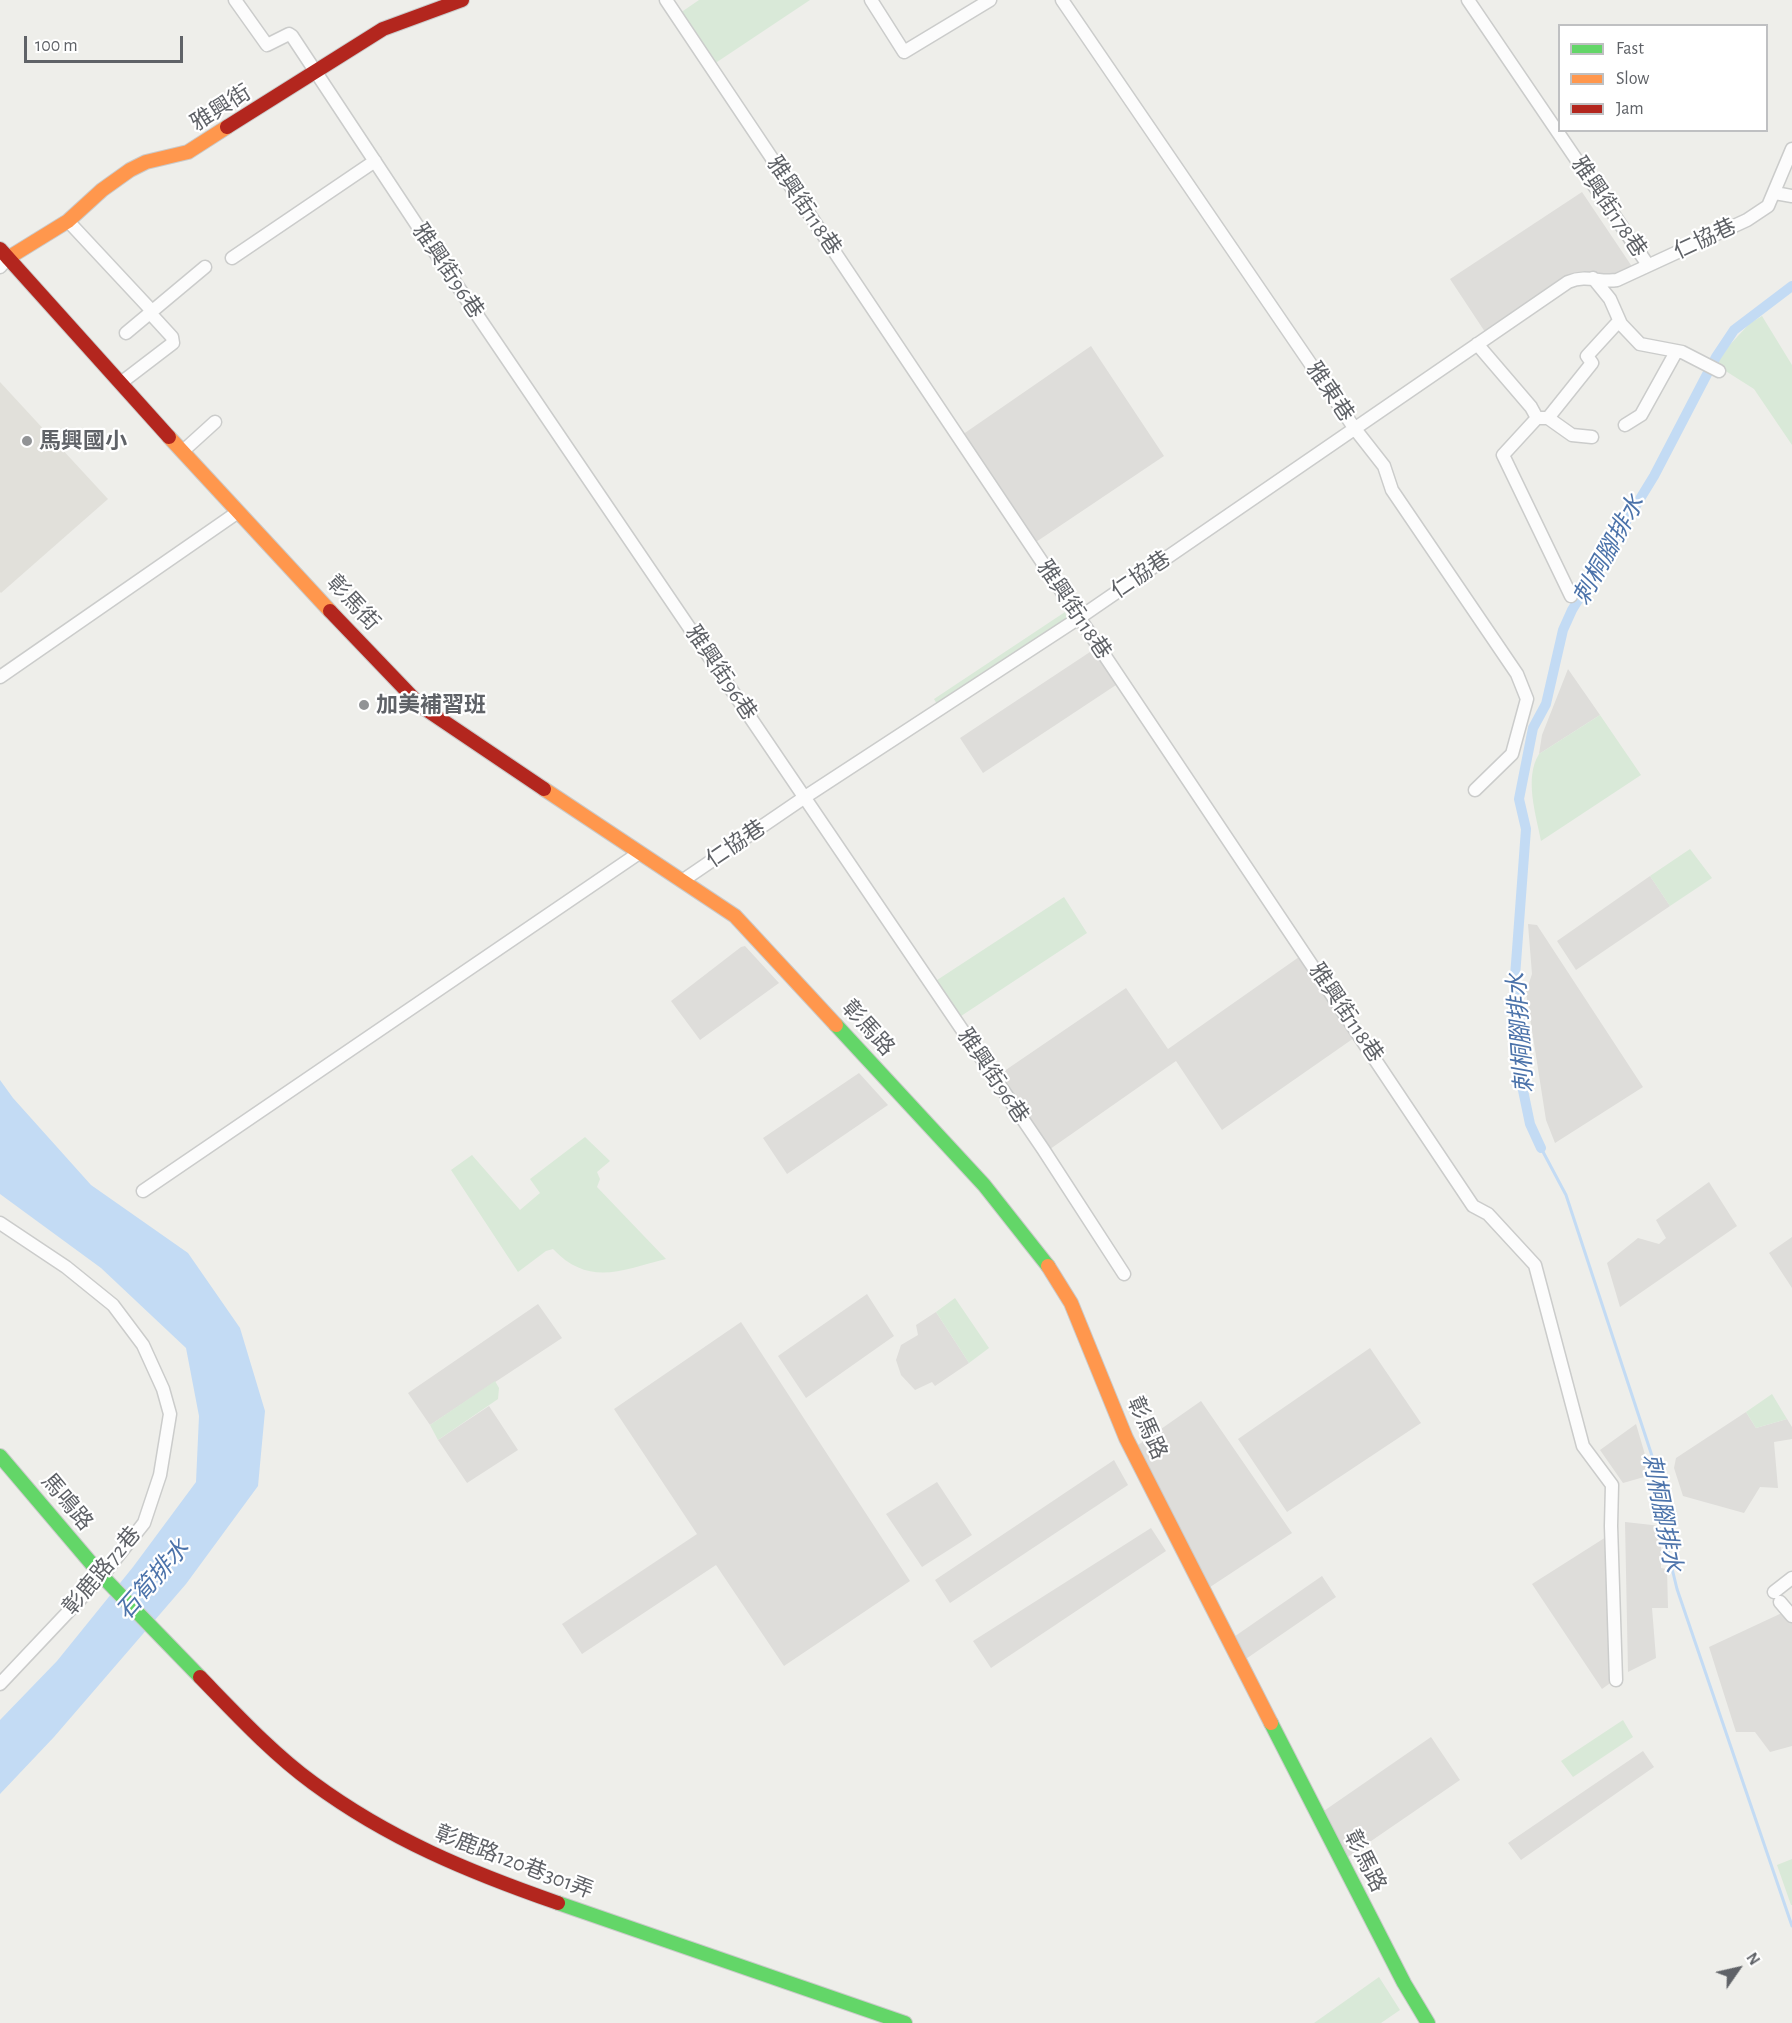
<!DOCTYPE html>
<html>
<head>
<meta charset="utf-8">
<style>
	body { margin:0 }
	#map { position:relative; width:1792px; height:2023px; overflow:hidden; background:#eeeeea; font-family:"Alegreya Sans",sans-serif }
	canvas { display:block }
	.legend { position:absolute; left:1558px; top:24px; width:210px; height:108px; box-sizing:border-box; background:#fff; border:2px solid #bfc0c2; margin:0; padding:8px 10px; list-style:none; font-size:18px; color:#5f6267 }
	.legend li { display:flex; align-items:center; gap:12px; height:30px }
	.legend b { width:30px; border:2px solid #bfc0c2 }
	.north { position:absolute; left:1708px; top:1939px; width:60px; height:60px; -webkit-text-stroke:4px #fff; paint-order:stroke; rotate:56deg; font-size:16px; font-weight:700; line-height:24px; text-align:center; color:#5f6267 }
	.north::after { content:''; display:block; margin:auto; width:21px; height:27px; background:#5f6267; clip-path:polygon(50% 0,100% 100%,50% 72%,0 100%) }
	.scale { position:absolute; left:24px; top:36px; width:159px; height:27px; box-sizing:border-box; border:3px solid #5f6267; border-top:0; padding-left:8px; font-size:18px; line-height:21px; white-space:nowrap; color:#5f6267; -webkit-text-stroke:4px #fff; paint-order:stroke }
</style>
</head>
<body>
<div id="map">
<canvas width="1792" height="2023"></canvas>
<ul class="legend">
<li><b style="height:8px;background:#63d668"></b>Fast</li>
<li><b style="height:8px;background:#ff974d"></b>Slow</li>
<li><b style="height:8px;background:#b3261e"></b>Jam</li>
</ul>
<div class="north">N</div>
<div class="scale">100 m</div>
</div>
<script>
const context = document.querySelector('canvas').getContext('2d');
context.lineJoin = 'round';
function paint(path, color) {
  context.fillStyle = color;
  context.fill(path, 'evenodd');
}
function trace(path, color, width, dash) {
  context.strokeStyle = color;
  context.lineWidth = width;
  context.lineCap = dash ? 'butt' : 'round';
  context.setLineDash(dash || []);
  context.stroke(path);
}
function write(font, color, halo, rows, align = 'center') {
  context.font = font + ' "Alegreya Sans","Noto Sans TC",sans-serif';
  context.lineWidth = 4.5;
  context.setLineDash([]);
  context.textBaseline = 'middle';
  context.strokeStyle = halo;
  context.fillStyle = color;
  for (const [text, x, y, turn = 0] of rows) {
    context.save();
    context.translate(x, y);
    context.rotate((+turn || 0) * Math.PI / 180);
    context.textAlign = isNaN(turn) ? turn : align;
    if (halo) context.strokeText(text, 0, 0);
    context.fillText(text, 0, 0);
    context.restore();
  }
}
paint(new Path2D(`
	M1582,192l53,79 -18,11 -43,-1 -85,57 -39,-59z
	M1091,346l73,110 -131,88 -74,-107z
	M1093,650l23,35 -133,88 -23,-35z
	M1568,669l32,46 -61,39 3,-19z
	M1650,876l20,30 -94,64 -19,-29z
	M1528,924l9,1 106,162 -88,56 -9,-23 -20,-128 6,-18z
	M745,946l34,37 -79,57 -29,-39 70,-54z
	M1299,957l55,81 -132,92 -46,-69 -133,93 -49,-76 132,-90 42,61z
	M859,1073l29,32 -101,69 -24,-36z
	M1709,1182l28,44 -117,81 -13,-44 31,-25 21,6 7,-6 -10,-18z
	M1792,1237v51l-23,-35z
	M867,1294l27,42 -88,62 -28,-42z
	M538,1304l24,34 -132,87 -22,-32z
	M936,1312l33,51 -34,23 -3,-4 -17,8 -14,-15 -5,-15 5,-15 17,-10 -2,-10z
	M741,1322l169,259 -126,85 -68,-101 -134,89 -20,-30 135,-90 -83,-125z
	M1370,1348l51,75 -134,89 -49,-73z
	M1201,1401l91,132 -91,60 -70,-143z
	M489,1406l29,44 -51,33 -29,-43z
	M1746,1412l10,16 31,-9 5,8v12l-18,3 4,46 -18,-1 -16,26 -61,-17 -9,-28 2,-10z
	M1636,1424l15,51 -28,8 -23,-33z
	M1114,1460l14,25 -178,118 -15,-23z
	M937,1482l35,53 -50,32 -36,-53z
	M1625,1522l36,4v42l6,1 1,39h-16l4,50 -28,14z
	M1151,1528l15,23 -175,117 -18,-27z
	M1614,1532l-1,149 -11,8 -70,-105z
	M1322,1576l14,21 -96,66 -12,-22z
	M1784,1612l8,9v125l-22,6 -15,-20h-19l-27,-85z
	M1431,1737l29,43 -118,81 -24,-46z
	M1643,1751l11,16 -133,93 -13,-17z`), '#deddda');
paint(new Path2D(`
	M0,382l108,117 -107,94 -1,-1z`), '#e1e0da');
paint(new Path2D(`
	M699,0h111l-96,64 -34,-51z
	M1762,316l30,49v80l-38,-56 -41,-26 37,-40z
	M1065,612l3,9 -130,85 -4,-7z
	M1600,715l41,60 -100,66c-5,-27 -17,-63 -2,-87z
	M1690,849l22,29 -42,28 -20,-30z
	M1064,897l23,36 -132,87 -24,-36z
	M585,1137l25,24 -13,11 3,7 -3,8 69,72c-44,11 -77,28 -113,-10l-7,2 -28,21 -67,-102 21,-15 48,55 20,-17 -10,-14z
	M955,1298l34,50 -20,15 -33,-51z
	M495,1381l4,7 -1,11 -60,41 -8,-15z
	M1772,1394l15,25 -31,9 -10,-16z
	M1623,1720l10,17 -60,40 -12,-16z
	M1792,1859v46h-1l-14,-40z
	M1379,1977l21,33 -19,13h-67z`), '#d9e9d8');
paint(new Path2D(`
	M0,1080l13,18 78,87 97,68 52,75 25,83 -7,75 -72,98 -132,153 -54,57v-74l57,-59 76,-94 63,-85 3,-66 -13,-68 -85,-80 -101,-74z`), '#c3dbf4');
trace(new Path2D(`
	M1541,1148l25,47 91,276 12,85 8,33 115,337`), '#c3dbf4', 3);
trace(new Path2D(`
	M1541,1148l-11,-24 -11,-53 -1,-18 5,-24 -9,-39 12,-161 -7,-30 14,-71 13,-24 17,-74 9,-20 82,-134 62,-119 18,-27 58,-44`), '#c3dbf4', 10);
const street = new Path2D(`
	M235,0l32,45 22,-11 3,2 154,233 597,880 81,125
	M666,0l807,1206 15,8 47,51 48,181 29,39 -1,41 5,154
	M871,0l33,52 86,-52
	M1062,0l293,429 29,37 8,24 125,184 10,25 -15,55 -37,36
	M1468,0l180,265
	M1775,193l17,3
	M68,221l84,90
	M232,258l143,-97
	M0,267l8,-9
	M1593,278l17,21 11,25 19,20 42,8 37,19
	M126,333l79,-66
	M1477,344l54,63 6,11 -34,37 68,141
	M122,382l51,-39 -1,-6 -22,-24
	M1537,418h11l44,-55 -5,-7 32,-35
	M1548,418l24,17 20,2
	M1625,425l16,-10 35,-63
	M183,451l32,-29
	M0,677l238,-165
	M682,881l123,-84 274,-179 489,-336c20,-8 30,1 49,-2l130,-60 21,-14 24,-57
	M143,1191l496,-338
	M0,1223l66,44 47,38 30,40 20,44 7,25 -10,61 -16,48 -42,53 -102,108
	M1774,1592l18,-14
	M1780,1602l12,14`);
const fast = new Path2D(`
	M836,1025l148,160 64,81
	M0,1456l102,120 98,101
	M1271,1723l133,260 24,40
	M558,1903l347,120`);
const slow = new Path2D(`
	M8,258l60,-37 34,-31 28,-20 16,-8 42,-10 39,-25
	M169,437l161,174
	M544,789l191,127 101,109
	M1048,1266l23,37 55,135 145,285`);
const jam = new Path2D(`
	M227,127l156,-98 79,-29
	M0,249l169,188
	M330,611l91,95 123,83
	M200,1677c36,37 72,76 113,106 76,56 156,89 245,120`);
trace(street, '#cbcccb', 15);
trace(fast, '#cacaca', 16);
trace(slow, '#cacaca', 16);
trace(jam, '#cacaca', 16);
trace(street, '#fcfcfc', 12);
trace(fast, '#63d668', 14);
trace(slow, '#ff974d', 14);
trace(jam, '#b3261e', 14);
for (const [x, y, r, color] of [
	[27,441,6,"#919395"],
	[364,705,6,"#919395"]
]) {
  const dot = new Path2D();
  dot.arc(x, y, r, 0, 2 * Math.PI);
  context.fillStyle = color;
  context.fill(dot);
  trace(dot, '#fff', 2);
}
write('22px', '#5f6267', '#fff', [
	["雅興街",221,108,-32],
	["雅興街118巷",804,206,56],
	["雅興街178巷",1609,207,56],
	["仁協巷",1705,239,-25],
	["雅興街96巷",448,271,56],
	["雅東巷",1330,392,56],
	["仁協巷",1141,575,-34],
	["彰馬街",353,603,47],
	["雅興街118巷",1074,610,56],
	["雅興街96巷",721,673,56],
	["仁協巷",736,844,-34],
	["雅興街118巷",1346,1013,56],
	["彰馬路",868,1028,48],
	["雅興街96巷",993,1076,56],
	["彰馬路",1147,1428,66],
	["馬鳴路",67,1502,50],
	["彰鹿路72巷",102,1571,-50],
	["彰馬路",1365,1861,63],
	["彰鹿路120巷301弄",514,1862,21]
]);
write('bold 22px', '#5f6267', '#fff', [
	["馬興國小",39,441],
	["加美補習班",376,705]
], 'left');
write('italic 24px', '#4c73aa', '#fff', [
	["刺桐腳排水",1609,550,-61],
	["刺桐腳排水",1521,1033,-94],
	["刺桐腳排水",1662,1513,79],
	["石筍排水",153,1580,-49]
]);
</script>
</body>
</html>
